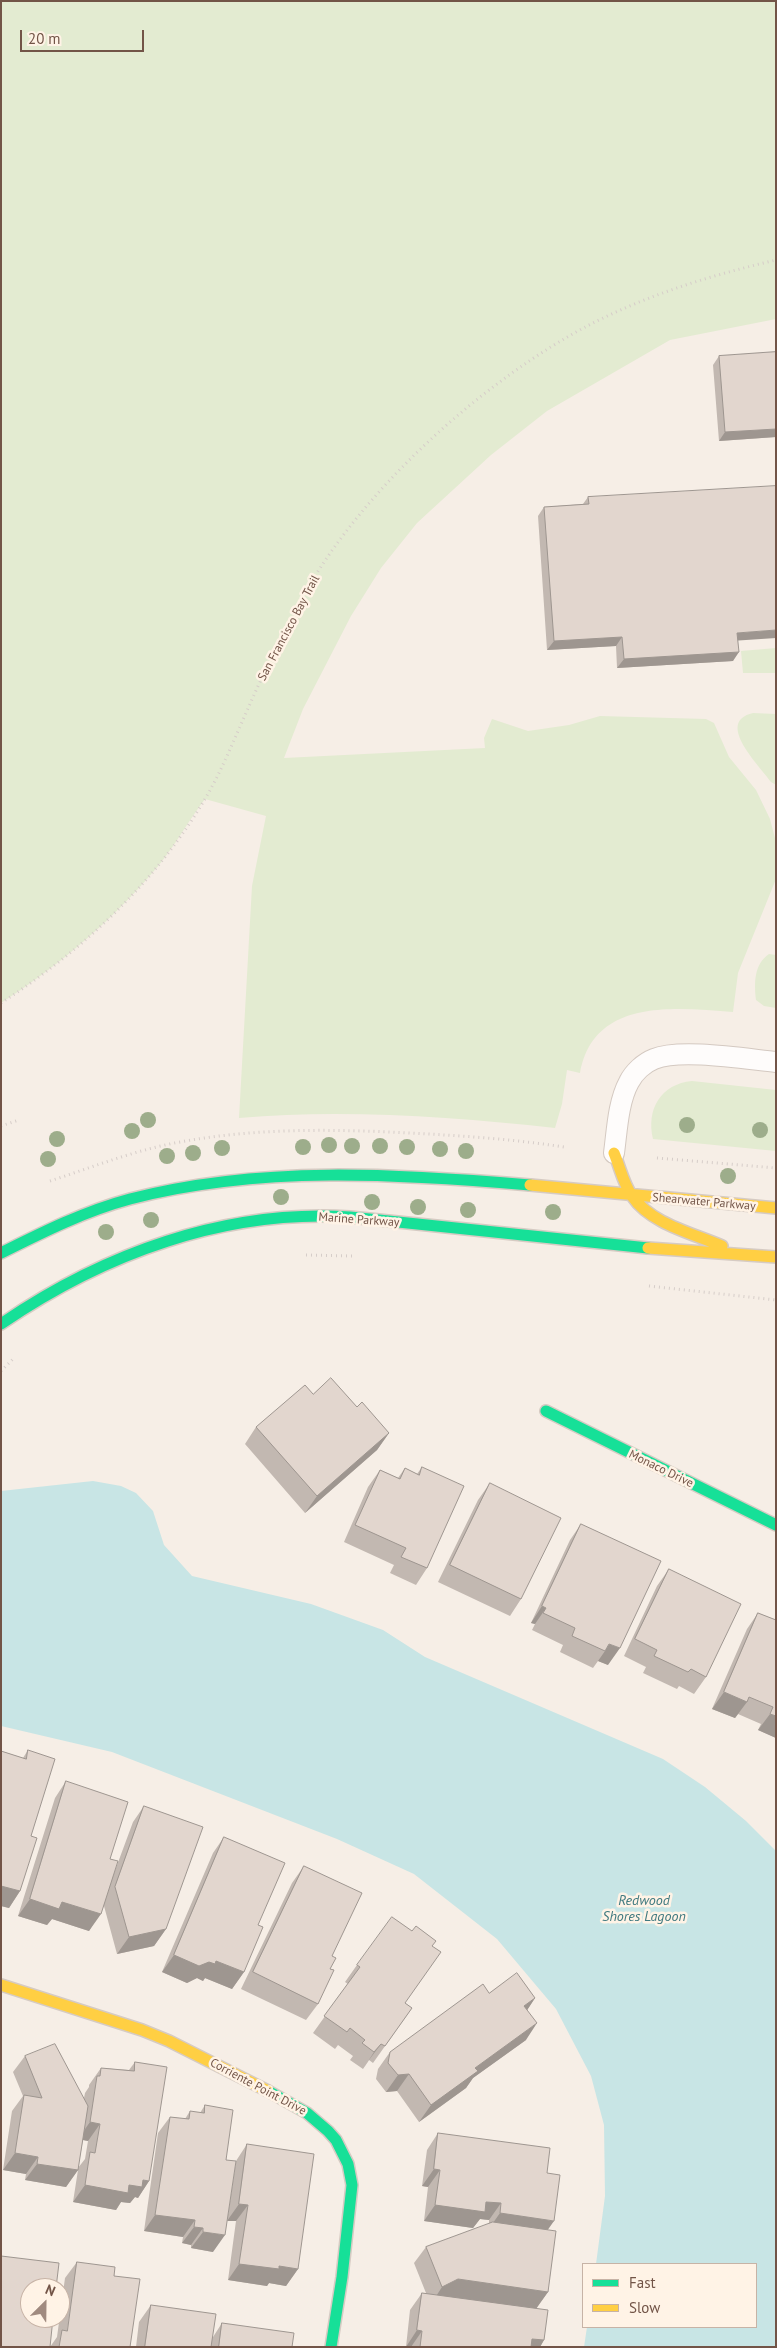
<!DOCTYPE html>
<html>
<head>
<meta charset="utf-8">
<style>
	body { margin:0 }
	#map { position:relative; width:777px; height:2348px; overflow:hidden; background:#f6eee6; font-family:"PT Sans",sans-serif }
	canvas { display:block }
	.frame { position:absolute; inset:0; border:2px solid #725447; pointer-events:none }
	.legend { position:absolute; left:582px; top:2263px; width:175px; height:65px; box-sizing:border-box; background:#fff3e6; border:1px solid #c7b3a6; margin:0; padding:6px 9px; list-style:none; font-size:15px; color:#725447 }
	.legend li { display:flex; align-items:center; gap:10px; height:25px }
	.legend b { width:25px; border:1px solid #c7b3a6 }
	.north { position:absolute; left:20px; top:2278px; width:50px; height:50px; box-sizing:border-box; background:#fff3e6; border:1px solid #c7b3a6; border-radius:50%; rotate:23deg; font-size:14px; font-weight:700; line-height:20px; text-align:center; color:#725447 }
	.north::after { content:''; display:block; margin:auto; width:18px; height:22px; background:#a08a7f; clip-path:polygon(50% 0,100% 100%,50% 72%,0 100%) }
	.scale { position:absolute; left:20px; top:30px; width:124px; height:22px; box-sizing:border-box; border:2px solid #725447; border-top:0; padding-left:6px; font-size:15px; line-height:18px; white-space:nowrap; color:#725447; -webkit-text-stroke:4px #fff3e6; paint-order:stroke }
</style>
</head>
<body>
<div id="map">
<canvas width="777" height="2348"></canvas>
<div class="frame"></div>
<ul class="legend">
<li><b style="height:6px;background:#16e098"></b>Fast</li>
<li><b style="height:6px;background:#ffcf43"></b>Slow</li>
</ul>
<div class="north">N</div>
<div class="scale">20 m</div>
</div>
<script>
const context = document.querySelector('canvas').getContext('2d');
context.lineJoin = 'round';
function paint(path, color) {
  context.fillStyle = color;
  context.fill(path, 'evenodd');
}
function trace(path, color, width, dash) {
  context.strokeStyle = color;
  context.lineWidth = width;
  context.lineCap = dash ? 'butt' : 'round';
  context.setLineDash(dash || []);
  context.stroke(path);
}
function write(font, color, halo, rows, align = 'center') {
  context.font = font + ' "PT Sans",sans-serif';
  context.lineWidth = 5;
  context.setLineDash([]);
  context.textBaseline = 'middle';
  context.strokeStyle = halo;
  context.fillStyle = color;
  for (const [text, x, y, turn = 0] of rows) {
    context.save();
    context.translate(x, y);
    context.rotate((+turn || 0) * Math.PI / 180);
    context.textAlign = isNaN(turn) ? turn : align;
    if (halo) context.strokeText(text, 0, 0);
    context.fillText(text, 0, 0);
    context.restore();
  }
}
paint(new Path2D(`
	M1,1h775v318l-106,21 -123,71 -56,44 -74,68 -36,45 -30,48 -48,93 -19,49 201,-10 -1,-10 8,-19 36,12 41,-6 31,-9 106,3 8,4 15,34 27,33 14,29 6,23v37l-38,94 -5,39c-57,-4 -139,-15 -153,61l-13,-3 -5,34 -7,24c-104,-11 -211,-19 -316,-10l13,-232 14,-70 -61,-17c-16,21 -29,45 -46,66 -45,54 -99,100 -158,138z
	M776,648v25h-33l-2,-22z
	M753,713l23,1v71l-5,-3c-11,-16 -57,-60 -18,-69z
	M769,954l7,1v53l-12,-2 -8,-6c-2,-17 -2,-36 13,-46z
	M692,1081l84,9v61l-123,-12c-7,-30 8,-55 39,-58z`), '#e3ebd1');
paint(new Path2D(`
	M93,1481l28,5 15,7 17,18 11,34 28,31 119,28 72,26 42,27 238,102 42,28 41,34 30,30v496h-192l3,-20h169v-63h-160l9,-68 -1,-71 -13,-49 -35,-67 -59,-70 -83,-65 -77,-35 -225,-87 -111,-26v-235z`), '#c8e5e5');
const lane = new Path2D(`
	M614,1153c3,-22 4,-51 15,-71 5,-10 15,-19 25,-23 26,-11 92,0 122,3`);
const fast = new Path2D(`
	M1,1253c42,-21 84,-42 129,-54 131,-34 267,-25 400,-14
	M1,1324c102,-70 224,-115 349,-107l298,31
	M546,1411l230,114
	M268,2091l39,22 21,18 8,9 12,24 4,21 -10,92 -11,70`);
const slow = new Path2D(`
	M614,1153c6,14 9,30 18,43 19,28 60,37 90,50
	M530,1185l246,23
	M648,1248l128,9
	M1,1985l141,45 27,11 99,50`);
trace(lane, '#d4c9c1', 22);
trace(fast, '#d6cbc3', 14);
trace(slow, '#d6cbc3', 14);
trace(new Path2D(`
	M1,1003c81,-52 155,-121 204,-204 16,-27 28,-57 41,-86 18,-41 37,-81 59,-120 59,-105 180,-214 286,-269 59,-30 121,-49 185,-64
	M1,1126l18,-6
	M657,1158l119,10
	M50,1181c43,-14 85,-31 130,-39 70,-13 140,-13 211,-10 58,3 115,6 173,15
	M306,1255l46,1
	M649,1286l127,14
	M1,1371l14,-14`), '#d6cdc9', 3, [1, 4]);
trace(lane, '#fefcfb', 20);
trace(fast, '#16e098', 11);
trace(slow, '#ffcf43', 11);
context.fillStyle = '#9dad8b';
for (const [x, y] of [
	[148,1120],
	[687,1125],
	[760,1130],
	[132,1131],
	[57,1139],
	[329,1145],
	[352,1146],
	[380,1146],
	[303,1147],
	[407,1147],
	[222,1148],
	[440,1149],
	[466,1151],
	[193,1153],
	[167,1156],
	[48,1159],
	[728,1176],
	[281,1197],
	[372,1202],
	[418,1207],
	[468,1210],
	[553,1212],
	[151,1220],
	[106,1232]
]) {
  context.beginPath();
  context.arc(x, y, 8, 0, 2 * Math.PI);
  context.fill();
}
paint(new Path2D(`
	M776,352v85l-57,4 -6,-76 6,-9z
	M588,497l150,144 -5,20 -116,7 -1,-22 -69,4 -9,-134 6,-9 39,-3z
	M313,1394l44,13 32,26 -12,17 -72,63 -60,-69 11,-17z
	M422,1467l5,101 -11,17 -26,-12 4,-8 -50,-23 24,-55 12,-17 18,8 7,-10 12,6z
	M490,1483l31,116 -11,17 -72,-34 40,-82z
	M581,1524l27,141 -10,-4 -5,7 -33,-16 3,-7 -31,-15 3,-6 -4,-1 39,-83z
	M669,1569l37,108 -12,17 -15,-8 -2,3 -34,-16 3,-6 -22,-11 33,-70z
	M758,1613l18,7v118l-18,-8 3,-6 -23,-10 -3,4 -23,-9 35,-80z
	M28,1750l3,86 -11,55 -11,17 -8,-2v-155l22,7z
	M66,1781l44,78 3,17 20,-54 11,-16 22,123 -12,17 -37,8 -13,-48 -15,25 -37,-12 -5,6 -29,-9 37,-118z
	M224,1837l34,88 -14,47 -12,17 -27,-11 -2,3 -6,-3 -10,5 -25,-11 51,-119z
	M304,1866l28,90 -2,13 -12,35 -12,16 -65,-31 51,-106z
	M412,1931l20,15 -27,57 7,5 -39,55 -4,-3 -6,9 -13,-9 3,-4 -15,-11 -3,4 -22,-16 35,-49 -3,-2 12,-17z
	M489,1993l46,5 -8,12 -1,30 -53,38 -7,10 -47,34 -22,-31 -11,1 -10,-13 2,-10 12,-17z
	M25,2056l59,42 1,-5 4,-6v-2l12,-17 28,2 6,-8 14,119 -11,17 -3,-1 -5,6 -9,-1 -5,8 -43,-8 5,-32 -12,17 -41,-7 1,-6 -23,-4 9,-59 11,-15 -10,-24zM83,2140l5,1 -3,18 -7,9z
	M205,2105l8,147 -22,-4v-3l-9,-2 1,-6 -39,-6 14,-98 12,-16 15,2 5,-8 10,2z
	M438,2133l109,40 1,119 -12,16 8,32 -4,7h-134l4,-37 12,-17h4l-12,-30 12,-16 63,-23v-4l-9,-1 -7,9 -49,-7 4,-34 -6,-1 5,-36z
	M247,2144l51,125 -12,17 -17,-3 -2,3 -39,-6 8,-59h-9l9,-60z
	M77,2262l37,14 16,71h-80l7,-10 8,-59z
	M151,2305l62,32 9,-14 70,24h-156l3,-25z`), '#c2b8b1');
paint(new Path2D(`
	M776,429v8l-57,4 6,-9z
	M776,630v8l-45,3 6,-8z
	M622,637l-6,9 -69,4 7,-9z
	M739,652l-6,9 -116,7 7,-9z
	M389,1433l-12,17 -72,63 12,-17z
	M542,1606l4,2 -11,16 -4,-1z
	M609,1644l11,4 -12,17 -10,-4 7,-10z
	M724,1692l23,10 -12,16 -23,-9z
	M770,1714l6,2v22l-18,-8z
	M1,1886l19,5 -11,17 -8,-2z
	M30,1899l32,3 39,12 -12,17 -37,-12 -5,6 -29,-9z
	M166,1929l-12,17 -37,8 12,-17z
	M174,1955l35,7 7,-1 28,11 -12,17 -27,-11 -2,3 -6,-3 -10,5 -25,-11z
	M535,1998l-11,17v-9z
	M537,2023l-11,17 -53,38 -7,10 -47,34 12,-17 44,-37z
	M381,2044l-12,16 -6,9 11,-17z
	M409,2074l-12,17 -11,1 12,-17z
	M90,2122l10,2 -12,17 -10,-2z
	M15,2153l23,4 -12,17 -23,-4z
	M37,2164l41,6 -12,17 -41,-7z
	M434,2169l6,1 -12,17 -6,-1z
	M143,2180l6,1 -11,17 -3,-1 -5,6 -9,-1 -5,8 -43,-8 12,-17h44z
	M486,2202l15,1 -12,17 -9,-1 -7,9 -49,-7 11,-16z
	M239,2204l9,1 -12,16h-9z
	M500,2213l54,8 -12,17 -54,-8z
	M155,2215l40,5 -12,17 -39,-6z
	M194,2227l9,1 -12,17 -9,-2z
	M203,2232l22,3 -12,17 -22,-4z
	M239,2264l40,2 19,3 -12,17 -17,-3 -2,3 -39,-6z
	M458,2279l90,13 -12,17 -105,-5 11,-17z
	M417,2330l5,1 -11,16h-5z
	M532,2339l12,1 -4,7h-14z`), '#9e9690');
const building = new Path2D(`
	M776,352v77l-51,3 -6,-76z
	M776,486v144l-39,3 2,19 -115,7 -2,-22 -68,4 -10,-134 45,-3 -1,-7z
	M331,1378l26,29 5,-5 27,31 -72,63 -61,-69 49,-42 8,9z
	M422,1467l42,19 -37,82 -26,-11 5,-9 -51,-23 25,-55 20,9 5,-11 14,7z
	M490,1483l71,35 -40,81 -71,-34z
	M581,1524l80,37 -41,87 -11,-4 -4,7 -33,-15 3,-8 -32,-15 3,-5 -4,-2z
	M669,1569l72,35 -35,73 -15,-8 -3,3 -34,-16 3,-6 -22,-11z
	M758,1613l18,7v96l-6,-2 3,-7 -24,-10 -2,5 -23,-10z
	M28,1750l27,9 -24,77 6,2 -17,53 -19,-5v-135l25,8z
	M66,1781l62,21 -18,57 8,2 -17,53 -39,-12 -3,7 -29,-10z
	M144,1806l59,21 -37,102 -37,8 -14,-50z
	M224,1837l61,26 -27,62 5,2 -19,45 -28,-11 -1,3 -6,-2 -10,4 -25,-11z
	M304,1866l58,27 -30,63 4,2 -6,11 4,1 -16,34 -65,-32z
	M392,1917l20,14 4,-5 20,15 -4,5 9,6 -36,51 7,5 -27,38 -4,-2 -7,8 -12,-9 3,-3 -15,-12 -3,4 -23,-16 36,-49 -3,-2z
	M517,1973l18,25 -11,8 13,17 -62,45 3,3 -47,34 -22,-31 -11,1 -10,-12 2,-11 93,-68 6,9z
	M55,2044l33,62 -10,64 -41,-6 1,-7 -23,-4 9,-58 18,3 -17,-42z
	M135,2062l32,5 -18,114 -6,-1 -1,7 -13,-2 -1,8 -43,-8 5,-33 5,1 5,-29 -10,-2 7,-46h3l1,-8 33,3z
	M205,2105l28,5 -7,50 10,1 -11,74 -22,-3v-4l-9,-1 1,-7 -40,-5 15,-98 19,2 1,-8 14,2z
	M438,2133l112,15 -3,25 13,2 -6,46 -54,-8 1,-10 -15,-1 -1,10 -50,-7 5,-35 -6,-1z
	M247,2144l67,10 -16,115 -19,-3v3l-40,-5 9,-59 -9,-1z
	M493,2222l63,9 -8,61 -90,-13 -16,8 -16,-40z
	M1,2256l58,7 -3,25h-26v30h23l-3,29h-49z
	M77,2262l38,5 -1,9 26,3 -10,68h-71l3,-17 5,1z
	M422,2293l126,17 -4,30 -12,-1 -1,8h-111l2,-16 -5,-1z
	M151,2305l65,9 -5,33h-66z
	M222,2323l72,10 -2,14h-73z`);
paint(building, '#e2d6ce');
trace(building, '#9e9690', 1);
write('12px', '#725447', '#fff3e6', [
	["San Francisco Bay Trail",289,628,-62],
	["Shearwater Parkway",704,1202,5],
	["Marine Parkway",359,1220,4],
	["Monaco Drive",661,1469,26],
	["Corriente Point Drive",258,2087,28]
]);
write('italic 14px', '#3f797f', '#fff3e6', [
	["Redwood",644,1901],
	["Shores Lagoon",644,1917]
]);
</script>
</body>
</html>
